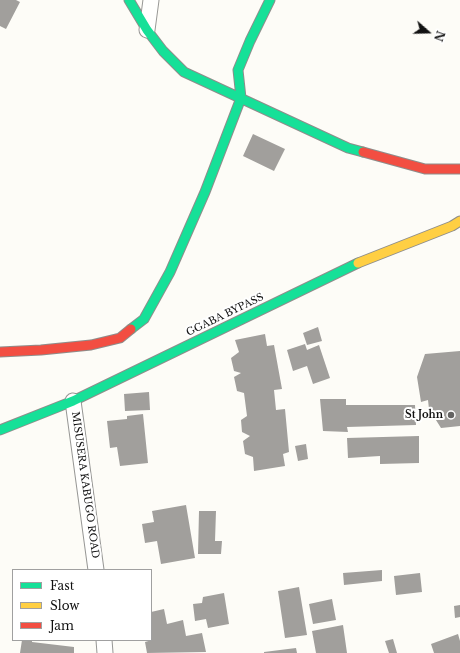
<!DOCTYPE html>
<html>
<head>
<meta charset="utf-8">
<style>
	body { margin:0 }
	#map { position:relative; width:460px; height:653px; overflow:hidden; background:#fdfcf7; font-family:"Libre Baskerville",serif }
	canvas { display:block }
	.legend { position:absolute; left:12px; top:569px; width:140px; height:72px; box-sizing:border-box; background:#fff; border:1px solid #a0a0a0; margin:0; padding:5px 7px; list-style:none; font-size:12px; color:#111 }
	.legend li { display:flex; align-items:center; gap:8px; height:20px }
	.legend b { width:20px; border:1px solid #a0a0a0 }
	.north { position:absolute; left:408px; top:12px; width:40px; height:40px; -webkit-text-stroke:3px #fff; paint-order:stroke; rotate:110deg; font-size:11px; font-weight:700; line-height:16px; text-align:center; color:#111 }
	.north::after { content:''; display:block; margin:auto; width:14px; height:18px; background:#111; clip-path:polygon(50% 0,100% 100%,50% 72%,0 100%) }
</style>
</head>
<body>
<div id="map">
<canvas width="460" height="653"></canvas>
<ul class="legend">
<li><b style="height:5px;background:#16e098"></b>Fast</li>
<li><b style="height:5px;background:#ffcf43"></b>Slow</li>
<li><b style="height:5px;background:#f24e42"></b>Jam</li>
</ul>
<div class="north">N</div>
</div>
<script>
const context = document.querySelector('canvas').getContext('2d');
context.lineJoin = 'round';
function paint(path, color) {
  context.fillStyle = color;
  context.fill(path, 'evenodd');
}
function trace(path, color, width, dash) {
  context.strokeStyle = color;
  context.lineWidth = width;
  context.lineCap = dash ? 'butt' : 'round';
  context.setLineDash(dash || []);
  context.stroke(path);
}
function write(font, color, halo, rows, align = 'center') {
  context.font = font + ' "Libre Baskerville",serif';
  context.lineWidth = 4;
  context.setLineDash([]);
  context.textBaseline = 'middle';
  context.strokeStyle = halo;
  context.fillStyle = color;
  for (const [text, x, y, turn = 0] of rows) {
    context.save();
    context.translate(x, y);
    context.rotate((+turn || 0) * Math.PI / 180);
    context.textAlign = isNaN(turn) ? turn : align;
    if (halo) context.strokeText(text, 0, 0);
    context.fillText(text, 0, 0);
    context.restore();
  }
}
paint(new Path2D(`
	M0,0h16l4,2 -14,27 -6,-3z
	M253,134l32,15 -11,22 -31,-15z
	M318,327l4,14 -15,4 -4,-12z
	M265,334l2,12 7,-1 8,44 -8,1 2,20 9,-1 4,43 -6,2 2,12 -31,5 -1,-14 -8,-3 -2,-13 7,-5 -8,-4 -1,-12 6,-4 -3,-23 -7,-2 -3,-14 7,-4 -7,-2 -3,-13 8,-6 -4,-12z
	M305,344l2,6 12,-5 11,33 -17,6 -6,-18 -14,5 -6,-21z
	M460,351v75l-19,2 -12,-19 -1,-9 -7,2 -4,-25 8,-23z
	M149,392l1,18 -25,1 -1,-17z
	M320,399h26v6h69l1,20 -69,2 1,5 -25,-1z
	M143,414l5,49 -28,3 -3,-19 -7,1 -3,-27 20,-2v-3z
	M419,436v27l-39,1v-8l-32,2 -1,-20z
	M306,444l2,15 -10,2 -3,-15z
	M186,505l9,53 -34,6 -4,-23 -12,2 -3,-19 12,-2 -2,-11z
	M199,511h17l-1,30h7l-1,13h-23z
	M382,570v11l-38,4 -1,-12z
	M420,573l2,19 -26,3 -2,-19z
	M299,587l8,48 -22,3 -7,-47z
	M224,593l5,31 -21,4 -2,-9 -11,2 -2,-17 9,-1 1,-6z
	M332,599l4,21 -23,4 -4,-20z
	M460,605v12l-5,1 -1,-12z
	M164,609l3,15 16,-4 3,16 16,-3 4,19 -59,1 -2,-11 7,-2 -1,-28z
	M343,625l4,28h-31l-4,-22z
	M458,634l2,7v12h-26l-3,-9z
	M393,639l4,14h-8l-4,-12z
	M22,640h10v2l42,5v6h-54z
	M296,648l1,5h-33v-1z`), '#a19f9c');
const street = new Path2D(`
	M147,30l4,-30
	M73,401l23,169
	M104,640l1,13`);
const fast = new Path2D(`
	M129,0l18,30 16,21 21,21 164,76 15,4
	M131,329l13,-10 26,-47 35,-80 36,-94 -3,-28 12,-29 20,-41
	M0,430l73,-29 285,-138`);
const slow = new Path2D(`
	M358,263l94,-37 8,-5`);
const jam = new Path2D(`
	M363,152l62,17h35
	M0,352l41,-2 50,-5 29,-7 11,-9`);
trace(street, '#979795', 17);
trace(fast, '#8e8d8b', 11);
trace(slow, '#8e8d8b', 11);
trace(jam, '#8e8d8b', 11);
trace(street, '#fffffe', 15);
trace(fast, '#16e098', 9);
trace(slow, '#ffcf43', 9);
trace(jam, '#f24e42', 9);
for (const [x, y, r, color] of [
	[451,415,4,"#646362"]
]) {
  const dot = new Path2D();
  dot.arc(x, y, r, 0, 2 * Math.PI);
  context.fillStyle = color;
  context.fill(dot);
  trace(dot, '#fff', 1.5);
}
write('10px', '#111', '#fff', [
	["GGABA BYPASS",225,315,-26],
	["MISUSERA KABUGO ROAD",85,485,82]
]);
write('bold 10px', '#111', '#fff', [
	["St John",443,415]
], 'right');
</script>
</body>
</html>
